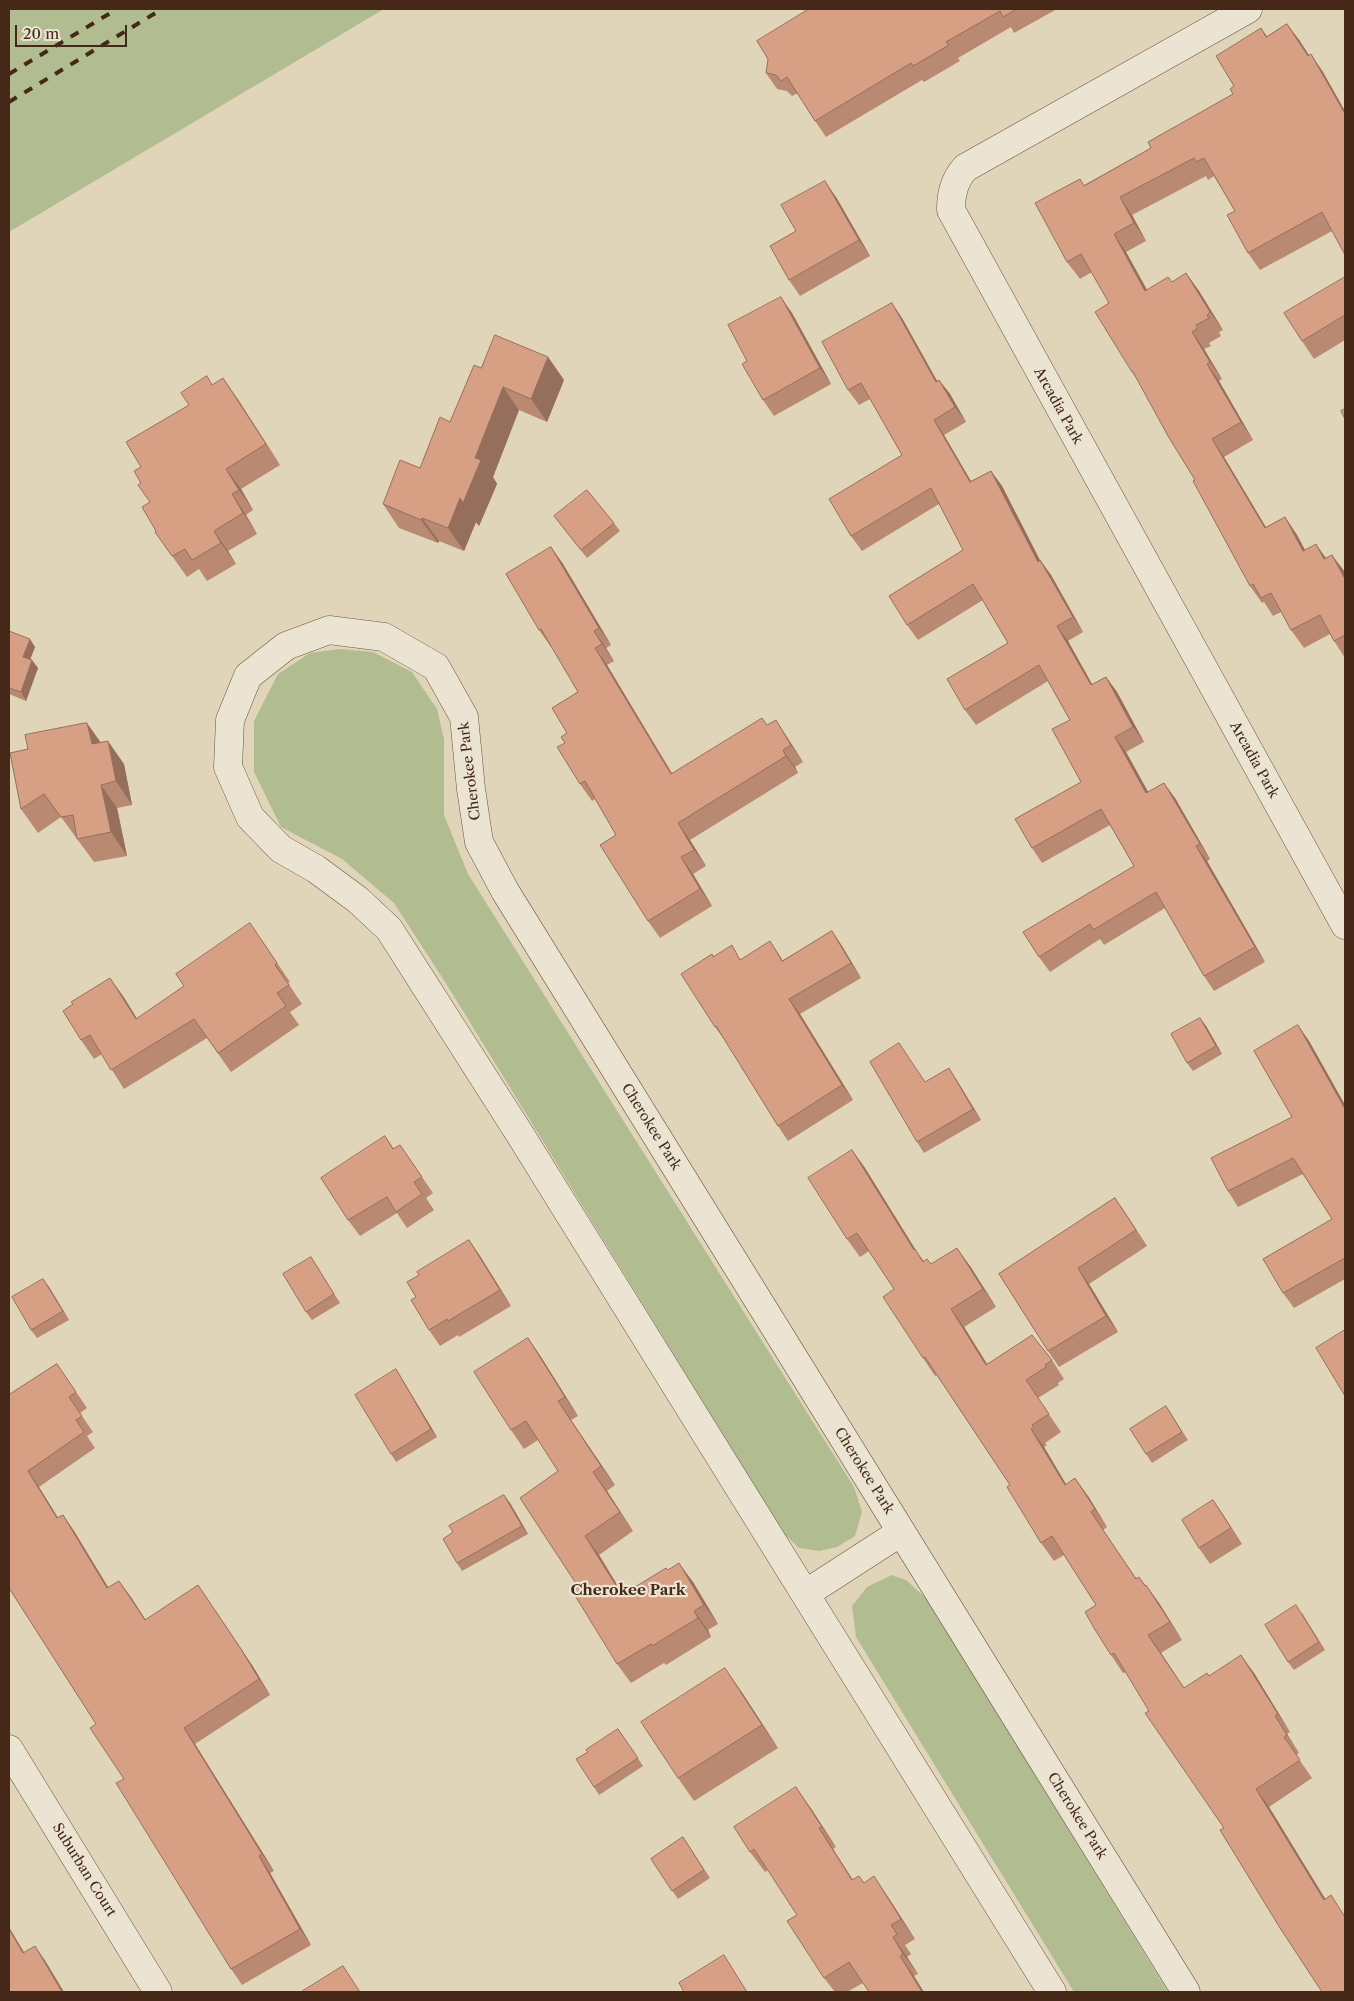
<!DOCTYPE html>
<html>
<head>
<meta charset="utf-8">
<style>
	body { margin:0 }
	#map { position:relative; width:1354px; height:2001px; overflow:hidden; background:#e0d5b9; font-family:"Libre Caslon Text",serif }
	canvas { display:block }
	.frame { position:absolute; inset:0; border:10px solid #452817; pointer-events:none }
	.scale { position:absolute; left:15px; top:25px; width:112px; height:22px; box-sizing:border-box; border:2px solid #452817; border-top:0; padding-left:6px; font-size:15px; line-height:18px; white-space:nowrap; color:#452817; -webkit-text-stroke:4px #ebe4d2; paint-order:stroke }
</style>
</head>
<body>
<div id="map">
<canvas width="1354" height="2001"></canvas>
<div class="frame"></div>
<div class="scale">20 m</div>
</div>
<script>
const context = document.querySelector('canvas').getContext('2d');
context.lineJoin = 'round';
function paint(path, color) {
  context.fillStyle = color;
  context.fill(path, 'evenodd');
}
function trace(path, color, width, dash) {
  context.strokeStyle = color;
  context.lineWidth = width;
  context.lineCap = dash ? 'butt' : 'round';
  context.setLineDash(dash || []);
  context.stroke(path);
}
function write(font, color, halo, rows, align = 'center') {
  context.font = font + ' "Libre Caslon Text",serif';
  context.lineWidth = 4.5;
  context.setLineDash([]);
  context.textBaseline = 'middle';
  context.strokeStyle = halo;
  context.fillStyle = color;
  for (const [text, x, y, turn = 0] of rows) {
    context.save();
    context.translate(x, y);
    context.rotate((+turn || 0) * Math.PI / 180);
    context.textAlign = isNaN(turn) ? turn : align;
    if (halo) context.strokeText(text, 0, 0);
    context.fillText(text, 0, 0);
    context.restore();
  }
}
paint(new Path2D(`
	M9,9h375l-375,223z
	M340,649l33,3 39,20 25,37 7,30v76l24,59 386,613 8,25 -7,24 -18,11 -18,4 -20,-3 -15,-14 -337,-549 -53,-82 -52,-44 -61,-32 -27,-55v-51l24,-47 32,-21z
	M892,1575l14,5 21,19 241,393h-94l-218,-355 -4,-31 15,-19z`), '#b1bd90');
const minor = new Path2D(`
	M1248,9l-283,159c-11,13 -14,26 -14,42l394,715
	M805,1594l96,-62
	M9,1749l149,243
	M1052,1992l-531,-856 -132,-207 -31,-29 -42,-31 -35,-20 -31,-32 -22,-50 2,-47 18,-44 38,-30 43,-16 55,7 52,30 28,50 7,72 8,53 26,49 681,1101`);
trace(minor, '#6c5340', 29);
trace(minor, '#ebe4d2', 28);
trace(new Path2D(`
	M9,74l108,-65
	M9,102l153,-93`), '#452817', 4, [9, 9]);
paint(new Path2D(`
	M809,9h248l-43,24 -3,-6 -53,31 2,3 -36,21 -2,-2 -96,57 -11,-16 -17,-28 -6,3 -5,-5 -10,-2 -11,-16z
	M1287,24l22,31 14,17 9,159 -72,39 -12,-17 -13,-42 -21,-35 -6,4 -2,-4 -74,39 14,26 -20,11 21,38 25,-8 14,-9 13,18 24,39 -4,2 2,4 -12,7 2,3 -7,3 18,30 -3,2 34,59 -29,17 42,70 19,-10 12,18 8,15 21,8 19,15v85l-11,-17 -4,-7 -26,14 -13,-18 -10,-18 -8,4 -9,-14 -2,1 -12,-17 -55,-106 -55,-96 -8,-12 -23,-69 -17,-31 -12,7 -13,-17 17,-77 67,-37 82,-54 1,-8 27,-58 6,8z
	M836,197l34,59 -70,40 -11,-16 7,-49z
	M1345,277v63l-31,19 -12,-18z
	M792,313l39,71 -57,32 -11,-16 -16,-39z
	M902,318l35,63 2,-1 11,14 16,28 -22,13 27,46 20,-10 11,15 38,74 11,15 32,57 -15,9 24,44 14,-8 11,15 27,50 -18,10 22,40 27,6 35,61 -3,2 58,101 -51,29 -10,-15 -39,-68 -61,37 -4,-6 -50,33 -11,-15 95,-91 -24,-41 -68,38 -10,-15 49,-66 -11,-62 -22,-39 -72,44 -11,-15 43,-67 -25,-43 -65,40 -11,-15 56,-75 -24,-46 -77,47 -11,-15 51,-81 -32,-56 -11,6 -11,-15z
	M548,357l16,23 -17,42 -28,-12 -26,67 4,7 -18,42 -3,-4 -12,29 -25,-10 -1,2 -39,-15 -16,-24 37,-36 30,-46 31,-54z
	M213,384l24,14 43,67 -39,24 12,21 -7,5 11,19 -29,17 8,13 -29,17 -8,-12 -12,8 -32,-45 1,-1 -6,-29 -9,-19v-16l48,-62z
	M554,516l60,7 6,8 -33,27z
	M551,547l12,17 48,81 -5,3 8,13 -7,4 65,108 96,-48 19,12 16,25 -8,5 3,6 -108,67 16,26 -13,8 19,32 -52,32 -12,-17 -32,-86 -21,-36 -3,2 -12,-17 -15,-41 13,-51 -26,-45h-1l-12,-17z
	M9,631l26,16 -5,12 8,9 -12,33 -17,-7z
	M101,743l23,21 8,41 -15,3 10,48 -33,6 -33,-45 -23,16 -17,-24z
	M832,931l10,15 19,32 -61,36 53,86 -65,41 -10,-15 -52,-84 -11,-15 -2,-71 28,3 42,1z
	M263,942l27,40 -2,1 14,21 -12,8 9,13 -68,47 -24,-34 -83,51 -22,-35 -8,5 -13,-19 42,-44 14,23z
	M1200,1018l6,8 16,28 -29,17 -6,-8z
	M1309,1041l36,64v174l-51,29 -11,-15 49,-74 -29,-45 -65,33 -10,-16 64,-74z
	M956,1079l25,41 -57,33 -7,-11 9,-60z
	M385,1136l9,13 6,-4 33,48 -7,5 8,12 -27,18 -10,-15 -37,23 -12,-16z
	M852,1150l13,18 50,82 9,11 7,3 39,2 26,41 -32,20 23,38 65,-5 12,19 -6,4 1,2 -21,13 23,34 -16,11 2,2 -3,2 22,37 22,12 19,31 -4,3 33,48 3,-1 20,26 23,37 -21,13 23,35 25,-12 45,-3 36,59 -3,2 12,19 -3,2 16,23 -43,29 56,92 20,17 -121,-88 -98,-156 -3,1 -12,-18 -15,-50 -32,-50 -10,6 -13,-18 -31,-58 -73,-110 -2,1 -12,-18 -29,-69 -25,-38 -9,6 -13,-18z
	M1115,1198l32,48 -58,38 29,48 -59,35 -11,-16 -49,-77z
	M469,1240l11,16 31,50 -52,31 -1,-2 -18,11 -11,-16 -13,-33 3,-22z
	M316,1265l24,38 -28,17 -6,-8z
	M49,1287l20,33 -32,18 -6,-8z
	M528,1338l13,19 37,59 -7,4 44,65 -8,6 26,40 -34,24 24,40 45,-25 25,12 25,42 -10,6 3,7 -45,28 -2,-2 -33,20 -14,-19 -40,-79 -19,-114 -20,-31 -14,9 -13,-19z
	M57,1364l30,44 -7,5 13,19 -6,4 8,12 -56,39 19,31 5,-3 11,16 34,57 11,-7 26,38 107,46 18,30 -75,49 79,127 -4,2 41,72 -69,40 -11,-16 -107,-190 -28,-55 -87,-136v-193z
	M396,1369l41,68 -41,25 -5,-8z
	M1171,1414l17,26 -36,23 -6,-9z
	M1213,1500l29,44 -32,20 -11,-16z
	M510,1503l18,31 -66,37 -5,-8z
	M1302,1613l23,37 -31,20 -6,-8z
	M741,1691l37,57 -84,53 -16,-23z
	M618,1729l25,37 -44,29 -5,-8 -7,-35z
	M810,1807l26,40 -3,2 20,31 11,3 24,14 27,42 -10,6 6,9 -4,3 11,17 -4,2 -51,7 -16,9h-12l-11,-14 -27,-63 -29,-45 -3,2 -15,-20z
	M683,1837l27,41 -32,21 -27,-40z`), '#b98972');
paint(new Path2D(`
	M1287,24l13,17 20,32 -12,-17z
	M1311,54l12,18 22,39v3z
	M825,181l11,16 34,59 -11,-16z
	M1120,197l12,18 14,26 -12,-18z
	M1114,234l12,18 31,56 -12,-17z
	M1186,273l13,18 24,39 -13,-18z
	M781,297l11,16 39,71 -11,-16z
	M892,303l10,15 44,79 -10,-15z
	M1192,332l12,17 18,30 -12,-17z
	M548,357l16,23 -17,42 -16,-23z
	M1207,364l12,17 34,59 -12,-18z
	M223,378l14,20 43,67 -14,-21z
	M939,380l11,14 16,28 -11,-15z
	M503,387l16,23 -26,67 4,7 -18,42 -3,-4 -12,29 -16,-23z
	M934,420l10,15 36,62 -10,-15z
	M1212,439l12,18 53,89 -12,-18z
	M226,469l15,20 12,21 -14,-20z
	M991,471l11,15 46,90 -10,-14z
	M232,494l14,21 11,19 -14,-21z
	M1285,517l12,18 18,34 -12,-18z
	M422,518l17,23 -1,2 -17,-23z
	M214,531l14,20 8,13 -15,-21z
	M1316,544l12,17 -4,-2z
	M551,547l12,17 48,81 -12,-17z
	M1332,555l13,17v7z
	M1040,560l11,15 32,57 -10,-15z
	M1057,626l11,15 33,59 -10,-15z
	M594,631l12,17 8,13 -12,-17z
	M30,639l5,8 -7,18 -5,-8z
	M595,648l12,17 75,126 -11,-17z
	M32,660l6,8 -12,33 -5,-9z
	M1106,677l11,15 27,50 -11,-15z
	M776,720l11,17 16,25 -12,-17z
	M87,723l17,24 -12,-3z
	M1115,737l11,15 31,56 -11,-15z
	M108,741l16,23 8,41 -16,-24z
	M783,750l12,17 3,6 -12,-17z
	M1164,783l11,15 35,61 -10,-15z
	M101,785l16,23 10,48 -16,-24z
	M678,823l12,17 16,26 -12,-16z
	M1196,846l11,15 58,101 -10,-15z
	M681,857l12,17 19,32 -12,-17z
	M832,931l10,15 19,32 -10,-15z
	M770,941l10,15 12,20 -10,-15z
	M110,978l13,18 26,42 -13,-19z
	M789,999l11,15 53,86 -11,-15z
	M1200,1018l6,8 16,28 -6,-8z
	M1298,1025l11,16 36,64v4z
	M949,1068l7,11 25,41 -8,-11z
	M852,1150l13,18 62,100 -13,-18z
	M1115,1198l11,16 21,32 -11,-16z
	M469,1240l11,16 31,50 -11,-16z
	M957,1248l13,18 26,41 -13,-18z
	M1078,1268l11,16 29,48 -12,-16z
	M43,1279l6,8 20,33 -6,-9z
	M951,1309l13,18 35,56 -13,-18z
	M528,1338l13,19 37,59 -13,-19z
	M396,1369l5,8 36,60 -6,-8z
	M558,1401l13,19 44,65 -14,-19z
	M1031,1429l13,18 33,56 -12,-18z
	M28,1471l11,16 29,47 -11,-16z
	M593,1472l14,19 26,40 -13,-19z
	M1075,1478l13,18 19,31 -12,-18z
	M504,1495l6,8 18,31 -6,-8z
	M1213,1500l11,16 18,28 -11,-16z
	M63,1515l11,16 45,74 -12,-17z
	M585,1536l14,19 36,59 -13,-19z
	M679,1563l14,19 25,42 -14,-19z
	M119,1581l12,16 25,39 -11,-16z
	M1146,1585l13,18 23,37 -12,-18z
	M209,1601l43,64 18,30 -11,-16z
	M694,1611l14,19 3,7 -13,-19z
	M1148,1635l13,18 35,53 -12,-18z
	M1241,1655l13,18 36,59 -12,-18z
	M725,1668l16,23 37,57 -16,-23z
	M1275,1716l12,18 12,19 -12,-18z
	M184,1728l11,16 79,127 -12,-17z
	M796,1787l14,20 26,40 -14,-20z
	M1256,1789l13,18 68,111 -13,-18z
	M819,1828l14,21 33,52 -14,-21z
	M259,1856l11,17 41,72 -11,-16z
	M874,1876l14,21 27,42 -14,-20z
	M9,1927l25,42 -11,-16 -14,-24z
	M893,1937l14,20 11,17 -15,-20z
	M35,1946l11,16 18,30h-2z
	M900,1956l14,20 10,16h-2z`), '#966f5c');
const building = new Path2D(`
	M809,9h208l-14,8 -3,-6 -54,31 3,3 -36,21 -2,-3 -96,58 -28,-44 -6,4 -5,-6 -10,-2 2,-14 -11,-18z
	M1287,24l21,32 3,-2 34,60v141l-23,-43 -74,41 -21,-38 8,-4 -31,-53 -8,4 -2,-4 -74,39 14,26 -20,11 31,57 23,-14 4,5 14,-9 24,39 -3,3 2,3 -13,7 2,3 -6,4 18,30 -3,2 34,58 -29,17 53,89 20,-11 18,34 13,-7 8,15 8,-4 13,24v56l-11,6 -14,-26 -29,15 -20,-37 -10,5 -8,-14 -3,2 -57,-105 2,-1 -27,-44 -35,-64h-1l-37,-60 14,-9 -28,-49 -14,8 -32,-59 45,-24 4,7 67,-38 -3,-6 85,-48 -3,-5 4,-3 -18,-30 45,-28 5,9z
	M825,181l34,59 -70,40 -19,-34 26,-15 -15,-26z
	M1345,277v38l-43,26 -18,-28z
	M781,297l39,71 -57,32 -21,-36 5,-3 -19,-36z
	M892,303l44,79 3,-2 16,27 -21,13 36,62 21,-11 47,91 2,-2 33,57 -16,9 34,59 15,-8 27,50 -18,10 31,56 18,-10 36,61 -4,2 59,101 -51,29 -48,-84 -63,38 -3,-6 -51,33 -16,-25 111,-66 -33,-57 -69,39 -17,-29 66,-37 -29,-53 18,-9 -31,-55 -74,45 -18,-31 61,-36 -35,-59 -66,41 -18,-29 74,-46 -32,-62 -80,48 -22,-37 73,-44 -41,-72 -13,7 -26,-48z
	M495,335l53,22 -17,42 -28,-12 -28,71 6,2 -18,43 -3,-5 -12,30 -26,-10 -1,2 -38,-16 17,-44 20,8 20,-51 10,5 24,-57 7,3z
	M207,376l5,9 11,-7 43,66 -40,25 13,21 -7,4 11,19 -29,18 7,12 -29,17 -7,-11 -13,7 -17,-24 1,-1 -14,-24 8,-5 -12,-17 3,-2 -7,-12 7,-4 -15,-25 63,-37 -8,-12z
	M1345,409v10l-4,-8z
	M587,490l27,33 -33,27 -27,-34z
	M551,547l48,81 -5,3 8,13 -7,4 76,126 91,-56 5,7 9,-5 15,25 -8,5 3,6 -108,67 16,27 -13,7 19,32 -52,32 -48,-76 16,-10 -31,-54 -5,3 -23,-37 8,-4 -4,-6 6,-4 -15,-25 26,-16 -37,-63 -2,1 -33,-56z
	M9,631l21,8 -7,18 9,3 -11,32 -12,-4z
	M85,723h2l5,21 16,-3 8,40 -15,4 10,47 -34,7 -4,-24 -12,2 -17,-23 -23,15 -11,-56 18,-4 -3,-14z
	M250,923l27,40 -2,2 14,20 -12,8 9,13 -68,47 -24,-34 -83,51 -21,-35 -9,5 -18,-29 10,-7 -2,-2 39,-24 26,41 48,-33 -8,-12z
	M832,931l19,32 -62,36 53,86 -64,41 -62,-100 -1,1 -34,-53 31,-20 1,3 19,-12 8,15 30,-19 12,20z
	M1200,1018l16,28 -29,17 -16,-29z
	M1298,1025l47,84v149l-62,35 -20,-34 69,-40 -39,-61 -65,33 -17,-33 81,-41 -38,-66z
	M899,1043l26,39 24,-14 24,41 -56,33 -47,-80z
	M385,1136l8,13 7,-4 22,32 -8,5 8,12 -26,18 -9,-15 -39,23 -27,-42z
	M852,1150l62,100 1,-1 8,13 4,-3 4,5 26,-16 26,41 -32,20 35,56 46,-30 20,25 -7,5 1,2 -20,13 23,34 -17,11 2,2 -3,2 34,56 10,-7 20,31 -4,3 45,67 3,-2 6,9 1,-1 24,37 -22,13 36,53 23,-15 2,3 32,-21 37,59 -3,2 12,19 -3,2 16,23 -44,29 68,111 7,-5 14,22v75h-23l-42,-64 -60,-98 4,-2 -79,-115 4,-2 -35,-58 -3,2 -17,-27 -9,-16 11,-7 -44,-69 -11,7 -34,-56 3,-2 -85,-128 -2,1 -40,-61 11,-8 -37,-56 -10,6 -39,-61z
	M1115,1198l21,32 -58,38 28,48 -58,35 -49,-77z
	M469,1240l31,50 -52,31 -1,-2 -18,11 -18,-30 5,-3 -9,-15 12,-7 -2,-3z
	M311,1257l23,37 -28,18 -23,-38z
	M43,1279l20,32 -32,19 -19,-33z
	M1345,1330v66l-29,-48z
	M528,1338l37,59 -7,4 43,65 -8,6 27,40 -35,24 37,59 44,-27 2,2 11,-7 25,42 -10,6 4,7 -46,28 -1,-2 -34,20 -46,-75 6,-4 -57,-87 38,-27 -32,-50 -15,9 -37,-58z
	M57,1364l19,28 -7,5 13,19 -6,4 8,12 -56,39 29,47 6,-3 44,73 12,-7 26,39 53,-35 43,64 18,30 -75,49 78,126 -3,2 41,73 -69,40 -115,-186 8,-4 -34,-51 6,-4 -87,-136v-193z
	M396,1369l35,60 -40,25 -36,-59z
	M1166,1406l16,26 -36,22 -16,-25z
	M504,1495l18,31 -65,37 -14,-24 10,-7 -4,-6z
	M1213,1500l18,28 -32,20 -17,-28z
	M1296,1605l23,37 -31,20 -23,-37z
	M725,1668l37,57 -84,53 -37,-56z
	M618,1729l20,29 -44,29 -18,-28 12,-7 -2,-2z
	M796,1787l26,40 -3,1 33,52 7,-4 5,7 10,-7 27,43 -10,6 6,9 -4,3 10,17 -3,2 22,36h-53l-20,-30 -25,16 -37,-57 10,-6 -43,-66 -4,3 -16,-25z
	M683,1837l21,33 -32,21 -21,-32z
	M9,1929l14,24 12,-7 27,46h-53z
	M724,1955l23,37h-63l-5,-9z
	M343,1966l17,26h-59z`);
paint(building, '#d79f84');
trace(building, '#966f5c', 1);
write('14px', '#452817', '#ebe4d2', [
	["Arcadia Park",1058,406,61],
	["Arcadia Park",1254,760,61],
	["Cherokee Park",470,771,-97],
	["Cherokee Park",651,1127,58],
	["Cherokee Park",864,1471,58],
	["Cherokee Park",1077,1816,58],
	["Suburban Court",84,1870,58]
]);
write('bold 15px', '#452817', '#ebe4d2', [
	["Cherokee Park",628,1591]
]);
</script>
</body>
</html>
